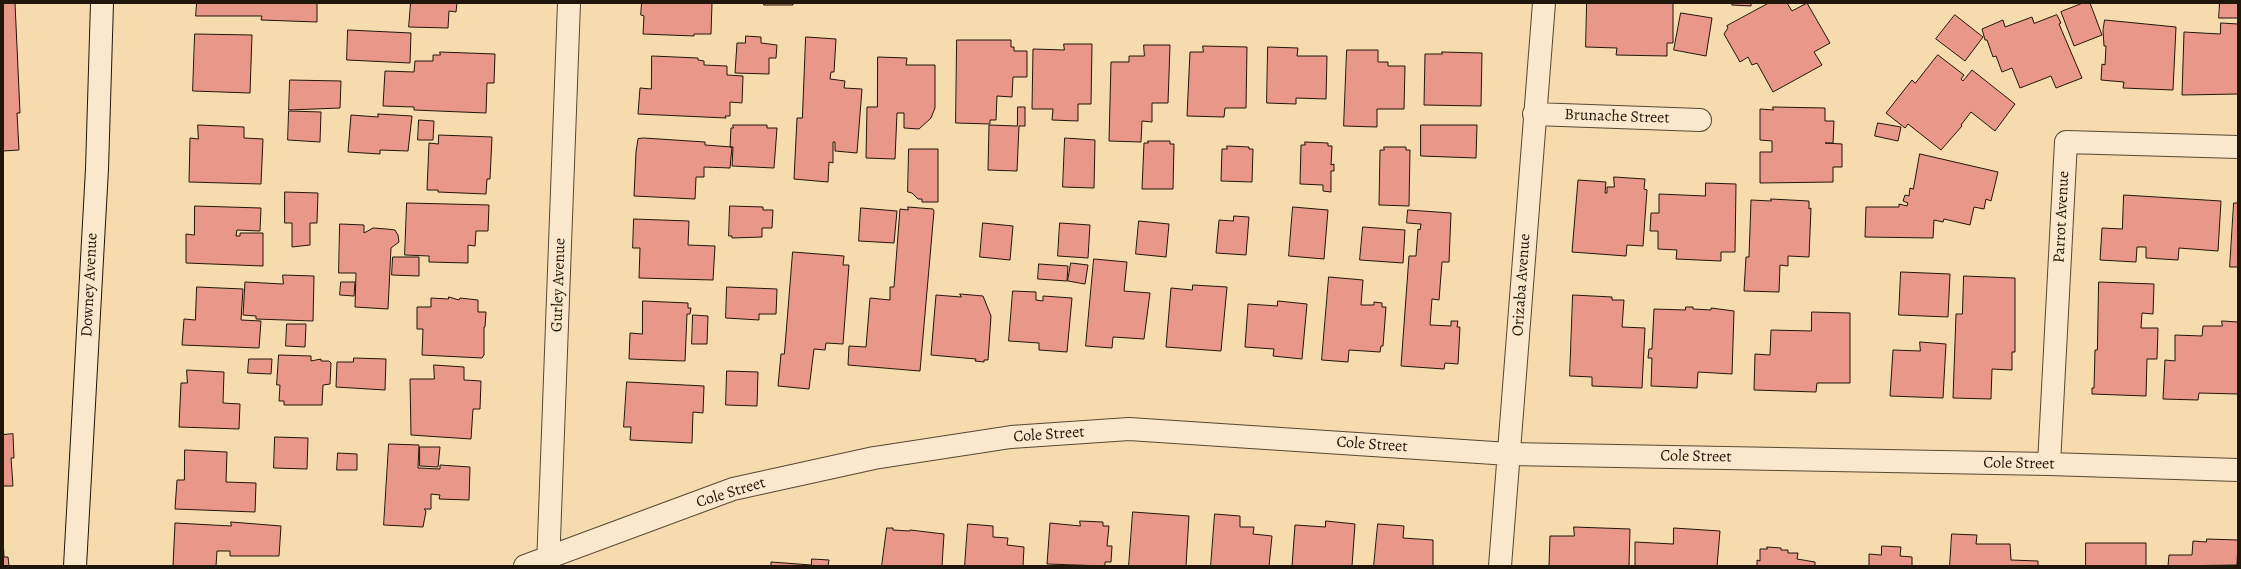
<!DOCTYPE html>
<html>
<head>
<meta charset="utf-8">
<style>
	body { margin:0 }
	#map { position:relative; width:2241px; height:569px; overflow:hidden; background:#f6dbaf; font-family:Alegreya,serif }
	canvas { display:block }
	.frame { position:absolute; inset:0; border:4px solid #21160a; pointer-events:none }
</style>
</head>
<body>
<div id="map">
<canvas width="2241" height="569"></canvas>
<div class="frame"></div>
</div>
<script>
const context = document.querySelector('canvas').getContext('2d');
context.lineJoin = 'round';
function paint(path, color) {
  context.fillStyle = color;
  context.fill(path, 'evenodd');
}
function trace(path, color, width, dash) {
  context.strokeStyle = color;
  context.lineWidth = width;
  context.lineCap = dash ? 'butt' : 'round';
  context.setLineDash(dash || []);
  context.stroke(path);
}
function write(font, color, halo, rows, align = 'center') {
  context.font = font + ' Alegreya,serif';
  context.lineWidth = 3.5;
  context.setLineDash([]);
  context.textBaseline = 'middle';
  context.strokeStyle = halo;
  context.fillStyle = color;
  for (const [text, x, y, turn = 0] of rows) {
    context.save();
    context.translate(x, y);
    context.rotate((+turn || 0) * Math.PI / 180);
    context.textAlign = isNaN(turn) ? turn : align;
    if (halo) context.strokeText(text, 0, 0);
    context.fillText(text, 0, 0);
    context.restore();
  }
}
const building = new Path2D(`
	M3,3h12l5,110h-3l2,37 -16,1z
	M197,3h120v19l-56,-2 1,-4h-66z
	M411,3h46l-1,9 -7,-1 -1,17 -39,-1z
	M642,3h70l-1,31h-17v2l-51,-2 1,-18 -3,-1z
	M764,3h29v2h-29z
	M1587,3h86v40h-6v13l-51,-1 1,-7 -31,-1z
	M1733,3h18v3l-19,-1z
	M1769,3h18l5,8 15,-8 23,40 -16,9 8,13 -49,27 -16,-29 -5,2 -4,-8 -8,5 -16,-28 4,-6 -1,-2z
	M2083,3h7l12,32 -28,11 -13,-34z
	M2220,3h18v15h-19z
	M1681,13l31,5 -6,38 -32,-6z
	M1955,15l28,22 -18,24 -29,-22z
	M2057,15l4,8 -2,1 23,54 -26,10 -5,-12 -31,12 -8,-20 -10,4 -6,-16 -3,1 -6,-17h-2l-3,-11 21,-9 2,7 27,-10 2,6z
	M2105,20l71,7 -3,63 -50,-2 1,-6 -23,-2 1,-16 3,1 1,-19h-2l-1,-16z
	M2221,23l17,1v70l-56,1 2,-63 36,2z
	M348,30l63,3 -1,30 -63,-3z
	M195,34l57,1 -2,58 -57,-2z
	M746,36l15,1v6l16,2 -1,13h-7v16l-34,-1 2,-30h8z
	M806,37l30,2 -2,33h-3l-1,7 15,2 -1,7 18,1 -5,64 -22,-2v-9h-2v21l-4,-1 -1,20 -34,-3 3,-61h5z
	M957,40h54v7h3v4h13v26h-14l-1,20 -15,-1 -1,24h-6v4l-34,-1z
	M1064,44h28l-1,60h-13v17l-26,-1 1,-11h-21l1,-60 31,1z
	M1144,45h26l-2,58h-16v19l-10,-1 -1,21 -32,-1 2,-79h18v-6h15z
	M1203,46l44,1 -1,61h-21l-1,9 -37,-1 3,-64h13z
	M1268,47l30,1 -1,8h30l-1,43 -30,-1v6l-29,-1z
	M1347,50h31v12h10v4h17l-1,43h-27v18l-33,-1z
	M440,52l55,2 -1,29h-7l-1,30 -72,-3v-3l-31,-1 2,-35 29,1 1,-11h18v-6h7z
	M1442,52l40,1 -1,53 -57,-1 1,-51h17z
	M1938,55l26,20 -3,4 2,2 9,-11 43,34 -20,27 -24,-19 -10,13 1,1 -21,24 -33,-26 -3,4 -19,-15 26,-33 3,3z
	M652,56l46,2v2l6,1v4l23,1v9l16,1 -1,27 -12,-1v14h-5l1,2 -88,-4 2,-26 11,1z
	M878,57l29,1 -1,7h29v43l-4,10 -12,11 -15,-1v-15h-7l-2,46 -29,-1 1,-51h10z
	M290,80l51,1 -1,27 -51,2z
	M1018,107h7v19h-6l-2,45 -29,-1 1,-45 28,1z
	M1773,107l52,1v13h9l-1,22h-8l17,1v23h-9v15l-73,1v-31h12v-11l-12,-1v-31l13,1z
	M289,111l32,1 -1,30 -32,-2z
	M378,114l34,2 -4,35 -28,-1v4l-32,-2 3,-37 27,2z
	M419,120l15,1 -1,19h-15z
	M1878,123l23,4 -3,14 -23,-5z
	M198,125l46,2v11l19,1 -2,45 -72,-2 1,-44 8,1z
	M733,125h34v3h10l-3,40 -42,-2 1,-19h-3l1,-19h2z
	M1421,125h56l-1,33 -55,-2z
	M439,135l53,2 -2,42h-3l-1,15 -48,-2v-2h-11l2,-47 9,1z
	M644,138l61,4v3l27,2 -2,21 -26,-1v10h-8l-1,22 -61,-3 2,-44 2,-13z
	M1065,138l30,2 -1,48 -31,-1z
	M1148,141h22v3h4l-1,45h-31l2,-46h4z
	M1305,142l23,1v3h4l-1,19 3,-1v7h-3v21l-8,-1v-6l-23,-1 1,-39h4z
	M1227,146l22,1v2h4l-1,33 -31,-1 1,-32h5z
	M1384,147h22v3h4l-1,56 -30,-1 1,-55h4z
	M909,149h29v53h-16v-3h-4l-6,-6 -4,-1z
	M1920,154l78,18 -7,29 -5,-2 -2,10 -10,-2 -4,18 -26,-6 -1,3 -9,-2 -1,18 -68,-1 1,-30h33v-3l8,2 1,-3 -5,-2 2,-6 4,1 1,-8 3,1z
	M1614,177l31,2 -1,10 3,1 -4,56 -16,-1 -1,11 -54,-4 6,-72 28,2 -1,11h2v-6h7z
	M1706,183l30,1 -1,68h-14v9l-45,-2 1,-9 -19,-1v-18h-8l1,-18h8v-19l46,2z
	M285,192l33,1 -1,30h-7v22l-18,2v-24h-7z
	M2124,195l97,6 -3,50 -39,-3 -1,12 -32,-2v-11h-9l-1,15 -36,-2 2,-32 20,1z
	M1771,199l38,2v8l2,-1 -2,49 -21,-1v10l-8,-1 -1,27 -35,-1 2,-34h3l2,-57 20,1z
	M407,203l82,2 -1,26h-12l-1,15 -7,-1v18l-39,-1v-6l-24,-1z
	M2234,203h4v64h-8z
	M195,206l66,2 -1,23 -23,-1 -1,6h4v-3h23v33l-77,-3v-29l8,1z
	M730,206l33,1v3h10l-1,18h-10v9l-30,1v-2h-3z
	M908,207l25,2 1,2 -14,160 -72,-6 1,-19 17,1 4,-49 20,2v-13h4l6,-78 8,1z
	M1293,207l35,3 -4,49 -35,-3z
	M861,208l36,3 -3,32 -35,-2z
	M1408,210l43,3 -2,49h-7l-3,38 -7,-1 -2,26 21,1v-5h7l-1,6h3l-2,37 -13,-1 -1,6 -43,-3 8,-110h7l2,-27 2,1 1,-6 -14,-1z
	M1234,216l15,1 -3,38 -30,-2 3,-33 14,1z
	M634,219l55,2 -1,24 27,1 -2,34 -74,-2 1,-30h-7z
	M1139,221l30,3 -3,33 -30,-3z
	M983,223l30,3 -3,34 -30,-3z
	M1060,223l30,2 -2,33 -30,-2z
	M340,224l24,1v8l9,-5 14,1 8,1 3,5 1,7 -8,6 -3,61 -33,-2 1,-34h-17z
	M1363,227l42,3 -2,33 -43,-3z
	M793,252l51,4 -1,9h6l-6,79 -17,-1 -1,7 -11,-1 -5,40 -31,-3 3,-32h3z
	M393,257h26v19l-27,-1z
	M1094,259l33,3 -3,29 26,2 -6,46 -31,-2 -1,11 -26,-2z
	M1071,263l17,2 -3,19 -17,-3z
	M1039,264l29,2 -1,15 -29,-2z
	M1901,272l49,2 -2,43 -49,-2z
	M283,275l31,1 -1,45 -57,-2v-3l-13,-1 2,-33 38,2z
	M1964,276l51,2v74h-3v18l-20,-1 -1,30 -38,-1 3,-84h6z
	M1329,277l34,3 -2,25h13v-3l8,1v4h4l-3,39h-2l-1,6 -31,-2 -1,12 -26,-2z
	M341,282h14l-1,14 -14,-1z
	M2099,282l55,2 -1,30 -11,-1 -1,15h17l-1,31h-10l-1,37 -54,-2v-6h2l1,-38h2z
	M1193,285l34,2 -6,64 -55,-4 5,-59 21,2z
	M197,287l46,2 -2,31 20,1 -2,27 -77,-3 2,-26 11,1z
	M727,287l50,2 -1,25h-17v6l-33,-2z
	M1013,291l23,1v8l7,1v-5l29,2 -5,54 -28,-2v-7l-30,-2z
	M960,294l23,2 8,20 -3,44h-4v2l-9,-1 1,-2 -45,-4 5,-60 25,2z
	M1573,295l39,2v3h12l-2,27 23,1 -3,60 -50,-2v-9l-22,-1z
	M449,297l10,3 1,-2 18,2v12h8l-1,15h-1v28l-2,3 -60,-3 1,-26h-6v-22h14v-9l17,1z
	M643,301l45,2v5h3l-1,6h-3l-2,47 -56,-2 1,-26 12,1z
	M1278,301l29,3 -5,55 -29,-3 1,-7 -29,-2 3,-43 29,2z
	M1686,307h7v2l18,1v-2l23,3 -2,63 -34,-2 -1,16 -46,-2 1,-28h-4l1,-9h3l2,-40 31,1z
	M1812,312l38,1v70h-33l-1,9 -62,-2 1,-36 15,1 1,-25 40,1z
	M693,315l15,1 -1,28h-15z
	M2222,321l16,1v72l-39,-1 -1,7 -35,-1 2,-39 10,1v-26l27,1 1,-10h19z
	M287,324h19l-1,23 -19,-1z
	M1920,342l26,2 -3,54 -53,-2 3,-46 27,1z
	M279,355l32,1v5l10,-2v2h8l2,2 -1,21 -7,1 -1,20h-38v-4h-5l1,-16h-3z
	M354,358l32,1 -1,31 -49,-3 1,-25h16z
	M249,359h23l-1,15 -23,-1z
	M434,365l30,2v13l17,1 -1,28h-7l-2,30 -60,-4 -1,-56h24z
	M187,370l37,2 -1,31 17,1 -1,25 -60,-2 2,-44h6z
	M727,371l31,1 -1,34 -31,-1z
	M627,382l77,4 -1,27 -10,-1 -1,31 -62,-3 1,-13h-7z
	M13,434l1,24h-3l2,28h-10v-51z
	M275,437l33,1 -1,31 -33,-1z
	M389,444l30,1 -1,23 22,1v-4l30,2 -1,33 -30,-1 1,-4 -9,-1v15h-7l2,2 -3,16 -39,-2z
	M420,447h20l-2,20 -18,-1z
	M185,450l42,2 -1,30 30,1 -1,29 -80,-3 2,-29h7z
	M338,453l19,1v16h-20z
	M1133,512l56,4 -3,50h-57z
	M1215,514l25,2v11h14l-1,7 19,2 -3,30h-58z
	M1080,521l23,1v4h6l-2,20h5l-1,16h-6v4l-58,-2 3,-41 30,3z
	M1326,521l29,3 -3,42h-60l3,-41 30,2z
	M231,522l50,4 -2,30h-49v-5h-13l-1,15h-43l2,-43 56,3z
	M968,524l25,2v11l15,1 -1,7 17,2 -1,19h-58z
	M1378,524l26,2 -1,12 30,2v26h-59z
	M1574,527l56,2 -1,37h-80l1,-30h24z
	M887,528h6v2l17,1v-1l34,4 -2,32h-60z
	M1674,528l46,3 -3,35h-82v-24l38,2z
	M1952,534l25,1 -1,9h34l1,16 27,1v5h-88z
	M3,538l1,19h4l1,9h-6z
	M2207,539l31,1 -1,25 -69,1 1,-11h23l1,-14 13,1z
	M2086,543h60v23h-60z
	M1882,546l19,1 -1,9 12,1v9h-43v-12l12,1z
	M1767,547l14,1v2h7v3h10l-1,6 18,3v4h-58v-6l3,1v-12h7z
	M812,559l17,1 -1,6h-57v-4l40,3z`);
paint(building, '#e99789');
trace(building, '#21160a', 1);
const street = new Path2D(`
	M1534,114l166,6
	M2049,464l17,-322 172,5
	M525,566l208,-77 141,-31 137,-21 118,-8 380,25 540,10 189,6
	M548,566l21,-563
	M1500,566l44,-563`);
const secondary = new Path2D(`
	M75,566l22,-397 5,-166`);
trace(street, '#564733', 24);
trace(secondary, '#21160a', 24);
trace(street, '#f9e8cb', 22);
trace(secondary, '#f9e8cb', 22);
write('16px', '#21160a', '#f9e8cb', [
	["Brunache Street",1617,117,2],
	["Parrot Avenue",2062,217,-87],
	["Downey Avenue",90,285,-87],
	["Gurley Avenue",559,285,-88],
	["Orizaba Avenue",1522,285,-86],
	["Cole Street",1049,435,-4],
	["Cole Street",1372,445,4],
	["Cole Street",1696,457,1],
	["Cole Street",2019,464,1],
	["Cole Street",731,493,-17]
]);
</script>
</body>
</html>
